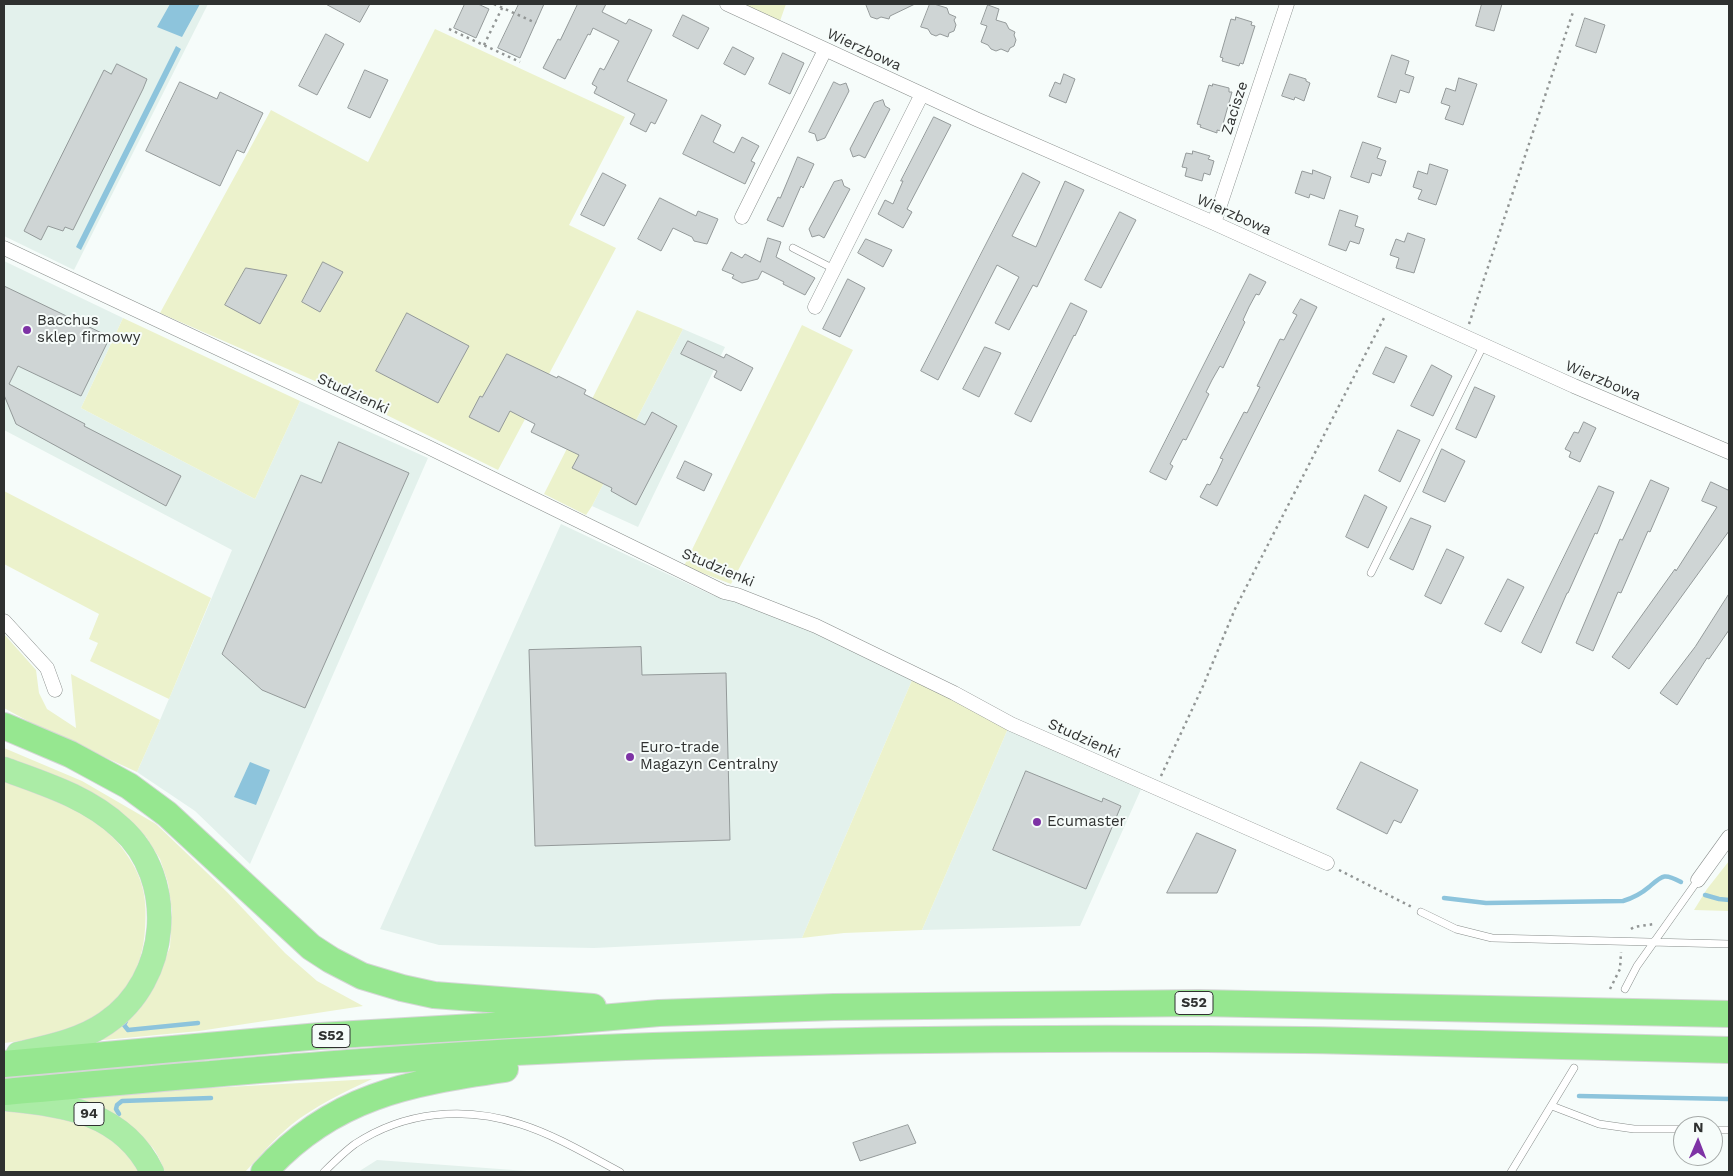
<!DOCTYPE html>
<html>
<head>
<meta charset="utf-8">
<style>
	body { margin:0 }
	#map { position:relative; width:1733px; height:1176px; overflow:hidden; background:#f6fcfa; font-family:"Work Sans",sans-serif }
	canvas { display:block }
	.frame { position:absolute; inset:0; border:5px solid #2f3130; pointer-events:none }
	.north { position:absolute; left:1673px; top:1116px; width:50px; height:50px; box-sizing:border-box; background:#f6fcfa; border:1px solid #a6aba9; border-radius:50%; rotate:1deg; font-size:14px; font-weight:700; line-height:20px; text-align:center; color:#2f3130 }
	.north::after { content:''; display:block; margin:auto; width:18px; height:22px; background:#7e33a5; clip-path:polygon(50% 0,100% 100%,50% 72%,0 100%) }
</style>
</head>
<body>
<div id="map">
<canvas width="1733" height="1176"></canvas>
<div class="frame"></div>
<div class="north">N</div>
</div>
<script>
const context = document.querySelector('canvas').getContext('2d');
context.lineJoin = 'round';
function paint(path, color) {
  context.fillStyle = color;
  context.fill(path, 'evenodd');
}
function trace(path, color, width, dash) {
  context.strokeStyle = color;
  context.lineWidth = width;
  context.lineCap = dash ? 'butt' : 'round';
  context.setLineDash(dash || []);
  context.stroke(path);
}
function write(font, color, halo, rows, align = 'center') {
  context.font = font + ' "Work Sans",sans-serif';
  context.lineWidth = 4;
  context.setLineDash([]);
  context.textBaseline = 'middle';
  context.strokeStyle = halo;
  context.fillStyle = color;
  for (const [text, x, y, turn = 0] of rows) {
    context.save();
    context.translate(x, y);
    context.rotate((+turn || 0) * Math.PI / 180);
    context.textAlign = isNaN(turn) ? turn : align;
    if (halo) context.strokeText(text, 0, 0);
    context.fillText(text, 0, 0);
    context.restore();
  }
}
paint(new Path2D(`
	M4,4h204l-134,266 -70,-34z
	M4,261l119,57 -42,90 174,91 45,-98 128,57 -178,406 -55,-53 -58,-39 23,-52 72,-170 -228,-120z
	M683,329l42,18 -87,180 -46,-21z
	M561,524l151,71 36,10 66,24 99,49 -111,260 -208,10 -155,-3 -59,-16z
	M1009,726l133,61 -62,139 -158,4z
	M377,1160l150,11 3,1h-172z`), '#e3f1ec');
paint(new Path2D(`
	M742,4h44l-6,17z
	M435,29l190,88 -56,108 47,23 -118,222 -158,-78 -180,-79 111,-203 97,52z
	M637,310l46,19 -91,177 -6,9 -42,-21z
	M123,318l177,83 -45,98 -174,-91z
	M802,325l51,25 -122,234 -47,-18z
	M4,491l207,107 -42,101 -79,-38 8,-18 -9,-4 10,-25 -95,-50z
	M4,634l32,36 3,23 8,16 29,19 -5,-54 89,46 -23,52 -98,-45 -35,-19z
	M913,678l96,48 -87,204 -78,3 -42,5z
	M4,748l78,33 74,43 71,68 58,61 32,28 46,25 -164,25 -106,10 62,-58 15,-36 2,-36 -4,-28 -8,-24 -14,-22 -22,-21 -45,-29 -75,-30z
	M4,780c37,15 89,32 115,64 22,28 29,49 26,85 -5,81 -70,107 -141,114z
	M1729,861v50l-35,-1 13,-21z
	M203,1054l2,8 -201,20v-9z
	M372,1079c-28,13 -57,27 -81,46 -17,14 -31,31 -46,47h-80c-4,-10 -9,-23 -18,-30 -21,-19 -49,-31 -73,-44l47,-5z
	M12,1111c39,5 79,8 109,36 7,7 12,17 18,25h-135v-60z`), '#ecf2cc');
paint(new Path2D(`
	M170,4h30l-18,33 -25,-10z
	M176,46l5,3 -100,201 -5,-3z
	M250,762l20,8 -14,35 -22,-8z`), '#8dc4dc');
trace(new Path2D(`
	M1705,895l14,4 10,1
	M1444,898l42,5 137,-2c10,-3 19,-8 26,-14 14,-12 15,-14 32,-5
	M126,1021l-2,4 4,5 70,-7
	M1579,1096l150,3
	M119,1114l-3,-5 1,-4 5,-4 89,-3`), '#8dc4dc', 4.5);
const building = new Path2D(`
	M326,4h44l-10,18z
	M465,4h13l11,5 -13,29 -22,-10z
	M519,4h25l-24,54 -22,-10z
	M578,4h28l-4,8 24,12 3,-5 23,11 -25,51 40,19 -12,24 -4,-2 -5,10 -16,-8 5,-10 -41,-21 3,-6 -5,-3 8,-16 4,2 15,-29 -26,-13 -3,7 -2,-1 -23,45 -22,-11 15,-29 2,1z
	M866,4h49l-25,12 -1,3 -8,-2 -4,2 -6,-2z
	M930,4h4l13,4 2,6 7,3 -2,3 2,5 -2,6 -5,2 -1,4 -8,-3 -4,2 -5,-2 -3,-5 -7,-2z
	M1482,4h20l-8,27 -18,-5z
	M988,5l11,4 -3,11 10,3 3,6 6,3 -1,3 2,5 -2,6 -4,2 -2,4 -7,-3 -5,2 -5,-2 -3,-4 -7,-3 6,-16 -6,-2z
	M683,15l26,13 -11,21 -25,-13z
	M1236,17l16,5 -1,3 4,1 -12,38 -3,-1 -1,3 -17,-5 1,-3 -3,-1 11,-38 4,1z
	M1585,18l20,7 -9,28 -20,-7z
	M326,34l18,10 -27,51 -18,-9z
	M733,47l21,11 -9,17 -21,-11z
	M783,53l21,10 -14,31 -21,-10z
	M1392,55l17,6 -4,13 9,3 -5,16 -9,-3 -4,13 -18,-6z
	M117,64l30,15 -4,10 -70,141 -8,-3 -2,4 -15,-5 -7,14 -17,-9 80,-161 7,4z
	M365,70l23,10 -18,38 -22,-10z
	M1064,74l11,5 -9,24 -17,-7 6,-14 5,2z
	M1290,74l16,5v2l4,2 -6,18 -9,-4 -1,3 -12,-4z
	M1459,78l18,6 -14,41 -18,-6 5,-13 -9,-3 5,-15 9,3z
	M180,82l37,17 3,-7 43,21 -19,40 -7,-3 -17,36 -74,-35z
	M834,82l6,3 6,-2 3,8 -24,47 -8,3 -2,-7 -6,-2z
	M1213,84l16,4v4h3l-11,39 -4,-1v3l-17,-6 1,-2 -4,-1 12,-39 3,1z
	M883,100l2,6 5,3 -25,49 -6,-3 -6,2 -3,-8 24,-46z
	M702,115l19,10 -8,17 21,11 8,-16 17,9 -8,15 4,2 -10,21 -62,-30z
	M934,117l17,8 -44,84 5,3 -9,16 -25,-14 7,-14 8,4 10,-23h-2z
	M1363,142l18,6 -4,10 9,3 -5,15 -9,-3 -3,10 -18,-6z
	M1193,151l17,5 -2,3 6,2 -4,14 -6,-2 -2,8 -17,-5 2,-8 -5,-1 4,-14 6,1z
	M798,157l16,7 -11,24 -2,-2 -18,41 -16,-7 11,-23 2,1z
	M1430,164l18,6 -12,35 -18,-6 4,-9 -9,-3 5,-16 9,3z
	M1313,170l18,7 -7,22 -14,-5 -1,4 -14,-5 7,-22 10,3z
	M603,173l23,12 -22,41 -23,-11z
	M1023,173l17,9 -28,54 24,11 29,-66 19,9 -47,97 -4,-2 -24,45 -14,-7 24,-46 -22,-12 -59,115 -17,-9z
	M842,180l2,6 6,3 -26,49 -5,-3 -7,2 -3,-8 25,-47z
	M660,198l36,18 2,-5 20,8 -11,25 -13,-3 -2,-4 -19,-9 -12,23 -23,-12z
	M1340,210l18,6 -3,10 9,3 -5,15 -9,-3 -4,10 -17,-6z
	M1120,212l16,8 -35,68 -16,-8z
	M1408,233l17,6 -11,34 -18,-5 3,-10 -9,-3 6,-16 8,3z
	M768,238l13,4 -5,15 39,21 -10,17 -22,-11 1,-2 -22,-11 -4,8 -16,4 -10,-5 2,-3 -12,-5 9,-18 11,6 3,-4 15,8z
	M866,239l26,11 -9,17 -25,-14z
	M323,262l20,10 -23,40 -18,-10z
	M246,268l41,7 -27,49 -35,-19z
	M1250,274l16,8 -7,13 -3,-1 -7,13 -6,13 2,2 -22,46 -3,-2 -8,14 -6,12 3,2 -23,46 -3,-1 -13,25 3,2 -7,14 -16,-8z
	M848,279l17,9 -25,49 -17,-8z
	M4,286l106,51 -29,59 -63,-30 -9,18 76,40 -1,2 97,50 -15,30 -150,-82 -12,-29z
	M1301,299l16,8 -100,199 -17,-9 7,-13 3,1 7,-13 6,-13 -3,-1 24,-46 3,1 13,-26 -3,-1 23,-47 4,1 6,-12 7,-13 -4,-2z
	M1071,303l16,8 -12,25 -1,-1 -43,87 -16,-8z
	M407,313l62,33 -31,57 -62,-32z
	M688,341l36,17 2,-4 27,14 -12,23 -27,-14 3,-6 -36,-17z
	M985,347l16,6 -22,44 -16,-8z
	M1386,347l21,9 -13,27 -21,-9z
	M507,354l50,24 1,-2 28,14 -2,4 61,31 7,-13 25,14 -41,79 -25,-14 1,-3 -40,-20 7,-13 -48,-23 4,-8 -25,-13 -11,21 -30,-15 11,-21 2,1z
	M1432,365l20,11 -19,40 -22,-10z
	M1475,387l20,9 -19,42 -20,-9z
	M1584,422l12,6 -16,34 -11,-5 2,-5 -6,-3 9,-17 4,1z
	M1398,430l22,10 -20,42 -21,-11z
	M339,442l70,31 -104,235 -43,-18 -40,-36 79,-179 20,8z
	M1442,449l23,12 -20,41 -22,-10z
	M685,461l27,13 -8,17 -27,-13z
	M1651,480l18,8 -19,44 -2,-1 -27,62 -3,-1 -25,59 -17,-8 44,-104 2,1z
	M1711,482l17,8 1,-2v43l-100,138 -17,-12 63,-88 1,2 41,-64 -15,-6z
	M1599,486l15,6 -17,42 -2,-1 -27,60h-1l-26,60 -19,-10z
	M1365,495l22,12 -19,41 -22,-11z
	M1411,518l20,8 -18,44 -23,-11z
	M1447,549l17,8 -23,47 -16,-8z
	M1508,579l16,8 -23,45 -16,-8z
	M1729,594v36l-20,29 -2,-1 -30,47 -17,-12 35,-46z
	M641,647l1,28 84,-2 4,167 -195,6 -6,-196z
	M1361,762l57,28 -17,33 -7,-3 -7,14 -50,-25z
	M1026,771l76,31 1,-4 18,8 -35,83 -93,-39z
	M1197,833l39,17 -19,43h-50z
	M908,1125l8,18 -56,18 -7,-18z`);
paint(building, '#cfd5d5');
trace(building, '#949a9a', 1);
const service = new Path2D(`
	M793,248l41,21
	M1371,573l112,-227
	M1421,912l35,17 36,9 237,6
	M1625,989l12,-23 61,-86
	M1552,1106l47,18 35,5h49
	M1713,1130h16
	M324,1172c10,-10 20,-20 31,-28 50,-33 110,-38 165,-20 35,11 68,31 100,48
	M1511,1172l63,-104`);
const minor = new Path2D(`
	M727,4l249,115 238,104 360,163 155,66
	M742,217l83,-167
	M1214,223l73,-219
	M4,248l424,199 296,145 13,3 79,31 138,67 57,31 316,139
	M815,307l107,-213
	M4,621l43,47 8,22
	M1698,880l31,-43`);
const trunk = new Path2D(`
	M4,769c41,15 84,28 117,59 57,51 49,152 -15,195 -26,18 -58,24 -88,31
	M5,1099c59,5 119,14 147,73`);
const motorway = new Path2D(`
	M4,726l66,28 59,32 38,28 144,133 20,13 31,16 40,12 32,7 159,12
	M4,1064l316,-28 223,-13 116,-10 175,-6 365,-4 530,11
	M4,1092c216,-19 432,-39 649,-46 217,-7 434,-9 651,-6 142,2 284,7 425,10
	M264,1172c68,-76 145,-89 241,-103`);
trace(service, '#888d8b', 8);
trace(minor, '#888d8b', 15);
trace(trunk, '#d5d6d6', 25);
trace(motorway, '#d5d6d6', 28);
trace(new Path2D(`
	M494,4l42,19
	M449,29l71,33
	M484,45l20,-41
	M1469,324l104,-312
	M1161,776l42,-90 32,-77 150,-293
	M1339,870l73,37
	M1631,929l3,-2 20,-3
	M1610,989l10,-20 1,-17`), '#929695', 2.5, [2.5, 4]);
trace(service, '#fff', 7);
trace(minor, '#fff', 14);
trace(trunk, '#abeca6', 24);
trace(motorway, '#96e790', 26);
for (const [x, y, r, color] of [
	[27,330,5,"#7e33a5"],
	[630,757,5,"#7e33a5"],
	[1037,822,5,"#7e33a5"]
]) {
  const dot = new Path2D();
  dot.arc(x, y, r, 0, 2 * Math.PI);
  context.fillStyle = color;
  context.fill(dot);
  trace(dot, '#f6fcfa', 2);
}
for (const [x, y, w] of [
	[1194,1003,38],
	[331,1036,38],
	[89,1114,30]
]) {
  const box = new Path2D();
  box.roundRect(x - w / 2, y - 11.5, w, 23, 4);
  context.fillStyle = '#f6fcfa';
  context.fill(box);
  trace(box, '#2f3130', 1);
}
write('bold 14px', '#2f3130', null, [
	["S52",1194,1003],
	["S52",331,1036],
	["94",89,1114]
]);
write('15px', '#2f3130', '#f6fcfa', [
	["Wierzbowa",864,50,25],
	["Zacisze",1235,108,-72],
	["Wierzbowa",1234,215,24],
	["Wierzbowa",1603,381,23],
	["Studzienki",353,394,25],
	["Studzienki",718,568,23],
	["Studzienki",1084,739,24]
]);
write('15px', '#2f3130', '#f6fcfa', [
	["Bacchus",37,321],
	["sklep firmowy",37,338],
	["Euro-trade",640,748],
	["Magazyn Centralny",640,765],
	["Ecumaster",1047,822]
], 'left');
</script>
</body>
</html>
